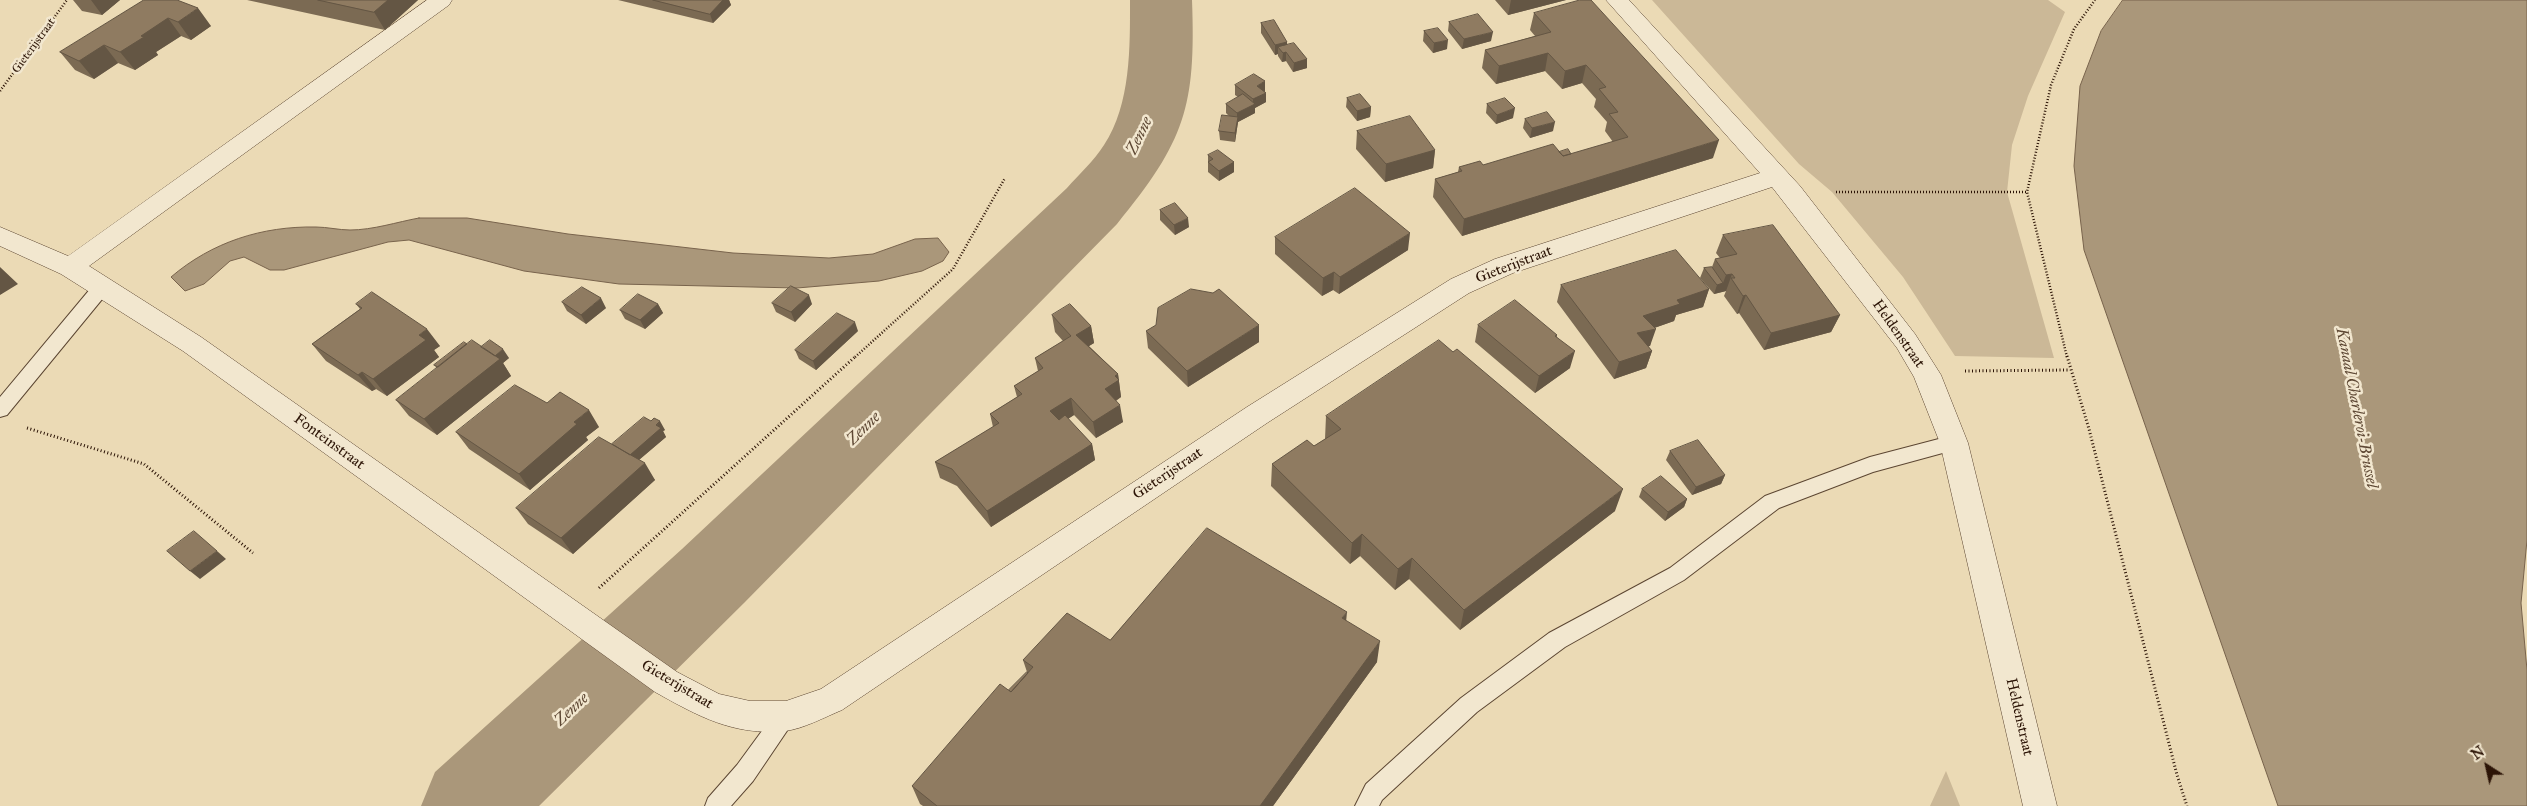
<!DOCTYPE html>
<html>
<head>
<meta charset="utf-8">
<style>
	body { margin:0 }
	#map { position:relative; width:2527px; height:806px; overflow:hidden; background:#ebdab5; font-family:"IM FELL Great Primer",serif }
	canvas { display:block }
	.north { position:absolute; left:2462px; top:741px; width:50px; height:50px; -webkit-text-stroke:4px #f2e7cf; paint-order:stroke; rotate:325deg; font-size:14px; font-weight:700; line-height:20px; text-align:center; color:#2c1406 }
	.north::after { content:''; display:block; margin:auto; width:18px; height:22px; background:#2c1406; clip-path:polygon(50% 0,100% 100%,50% 72%,0 100%) }
</style>
</head>
<body>
<div id="map">
<canvas width="2527" height="806"></canvas>
<div class="north">N</div>
</div>
<script>
const context = document.querySelector('canvas').getContext('2d');
context.lineJoin = 'round';
function paint(path, color) {
  context.fillStyle = color;
  context.fill(path, 'evenodd');
}
function trace(path, color, width, dash) {
  context.strokeStyle = color;
  context.lineWidth = width;
  context.lineCap = dash ? 'butt' : 'round';
  context.setLineDash(dash || []);
  context.stroke(path);
}
function write(font, color, halo, rows, align = 'center') {
  context.font = font + ' "IM FELL Great Primer",serif';
  context.lineWidth = 5;
  context.setLineDash([]);
  context.textBaseline = 'middle';
  context.strokeStyle = halo;
  context.fillStyle = color;
  for (const [text, x, y, turn = 0] of rows) {
    context.save();
    context.translate(x, y);
    context.rotate((+turn || 0) * Math.PI / 180);
    context.textAlign = isNaN(turn) ? turn : align;
    if (halo) context.strokeText(text, 0, 0);
    context.fillText(text, 0, 0);
    context.restore();
  }
}
paint(new Path2D(`
	M1652,0h396l17,12 -37,84 -16,49 -5,47 47,166 -99,-2 -52,-79 -71,-85 -33,-28z
	M1946,771l14,35h-30z`), '#cbb897');
const water = new Path2D(`
	M2123,0h404v540l-6,63 6,67v136h-249l-194,-556 -10,-84 6,-80 21,-55z
	M419,218h48l101,16 165,19 96,5 44,-4 42,-15 23,-1 11,14 -6,9 -21,10 -43,10 -82,7 -178,-4 -95,-13 -115,-31 -21,2 -104,28h-14l-26,-13 -14,4 -26,23 -19,7 -14,-14c41,-35 91,-51 145,-50 11,0 23,3 34,3 23,0 47,-8 69,-12z`);
paint(water, '#aa977a');
trace(water, '#78634c', 1);
paint(new Path2D(`
	M1130,0h62c4,107 -7,141 -75,224l-373,379 -205,203h-118l14,-34 247,-223 385,-361c12,-14 27,-27 37,-43 27,-41 26,-98 26,-145z`), '#aa977a');
const service = new Path2D(`
	M102,281l6,1 3,5 -3,5 -101,123 -7,2v-20l96,-115z
	M1954,435l7,3 3,5 -3,5 -88,24 -94,36 -95,72 -119,67 -88,65 -95,88 -3,6h-24l11,-22 95,-86 88,-65 121,-65 95,-72 105,-39z
	M786,706l8,3 3,7 -44,65 -22,25h-26l3,-8 29,-33 41,-56z`);
const minor = new Path2D(`
	M427,0h25l-3,5 -360,261 112,71 476,335 42,22 31,7h36l35,-12 426,-282 204,-128 44,-20 265,-86 -154,-173h23l171,186 115,148 26,41 27,68 89,363h-34l-83,-363 -26,-66 -17,-29 -125,-161 -259,86 -44,20 -202,130 -425,287c-17,7 -39,19 -57,21 -52,5 -87,-15 -130,-39l-472,-341 -122,-77 -61,-28v-19l68,29z`);
trace(service, '#5c4632', 2);
trace(minor, '#5c4632', 1);
trace(new Path2D(`
	M0,91l67,-91
	M1836,192h191
	M855,357l98,-88 52,-91
	M2067,357l-40,-165 24,-107 23,-56 21,-29`), '#2c1406', 2.5, [1, 2]);
trace(new Path2D(`
	M2067,356l22,73 88,346 10,31
	M1965,371l105,-1
	M27,428l117,36 109,89
	M599,588l257,-232`), '#2c1406', 3, [1, 2.5]);
paint(service, '#f2e7cf');
paint(minor, '#f2e7cf');
paint(new Path2D(`
	M73,0h47l-18,15 -20,-4z
	M144,0l67,26 -20,14 -10,-4 -25,16 2,3 -23,15 -17,-7 -24,16 -19,-9 -15,-18z
	M247,0h171l-33,30z
	M618,0h111l2,5 -18,18z
	M1495,0h71l-58,15z
	M1534,13l179,145 -251,78 -29,-39 2,-18 23,-7 1,-5 24,-2 76,-13 12,2 42,-12 -8,-11 2,-9 -13,-15 2,-8 -14,-16 -20,6 -17,-18 -49,13 -14,-16 3,-18 50,-14 -5,-6z
	M1449,22l42,19 -29,8 -14,-18z
	M1261,23l26,19v2l20,15v9l-14,4 -7,-11 -4,1 -4,-6v-2l-3,1 -14,-22z
	M1424,31l23,18 -14,4 -10,-12z
	M1235,85l30,6 1,11 -11,6v5l-17,9 -3,20 -15,-2 -1,-9 10,-15 -3,-3v-9l12,-7 -3,-2z
	M1347,98l24,9 -1,10 -13,4 -11,-14z
	M1487,104l26,14 -17,6 -10,-11z
	M1525,119l28,12 -23,7 -7,-10z
	M1357,131l78,19 -2,18 -48,14 -29,-33z
	M1208,155l26,7v10l-15,9 -11,-9z
	M1160,210l29,17 -14,8 -15,-15z
	M1723,235l117,80 -9,17 -67,18 -25,-37 -2,1 -13,-18 2,-5 -12,3 -14,-16 4,-10 8,-1 3,-8 5,-1 -4,-5z
	M1275,237l133,13 -69,44 -6,-4 -11,6 -47,-42z
	M1561,285l148,4 -6,18 -27,8 -2,6 -20,7 -4,18h-2l4,5 -6,17 -32,11 -57,-77z
	M562,302l44,6 -20,16 -19,-13z
	M772,303l40,1 -17,18 -19,-10z
	M356,304l84,42 -6,4 5,7 -52,39 -11,-7 -4,2 -46,-30 -14,-17 48,-35z
	M658,304l5,9 -18,16 -20,-10 -5,-9z
	M1052,315l39,11 3,17 -5,3 29,28 3,23 -5,4 7,21 -27,16 -22,-23 -6,4 24,25 3,16 -104,67 -34,-41 -17,-8 -5,-16 58,-35 -3,-13 27,-17 -3,-11 24,-15 -3,-13 28,-17 -8,-9z
	M1478,325l79,10v2l13,31 -35,25 -60,-51z
	M858,331l-42,39 -17,-11 -4,-9z
	M1146,331l113,11 -71,45 -40,-39z
	M467,344l14,3 28,11 -6,5 8,13 -74,59 -28,-19 -13,-16 41,-32 -3,-3z
	M547,403l52,24 -13,10 2,3 -58,50 -61,-41 -13,-17z
	M1326,416l289,95 -155,119 -51,-51 -14,11 -35,-34 -10,8 -79,-78 1,-22 42,-18 11,-7z
	M651,421l14,9 -2,1 3,6 -27,23 16,20 -82,74 -45,-30 -12,-16z
	M1670,451l55,24 -4,9 -29,11 -26,-35z
	M1642,489l45,10 -3,8 -19,14 -26,-24z
	M1346,621l31,41 -104,144h-350l-3,-2 -8,-18 97,-96 18,-18 -4,-12 87,-20z`), '#7b6a53');
paint(new Path2D(`
	M91,0h29l-18,15z
	M388,0h30l-33,30 -11,-18z
	M723,0h6l2,5 -18,18 -3,-9z
	M1511,0h55l-58,15z
	M198,8l13,18 -20,14 -13,-18z
	M168,18l13,18 -25,16 2,3 -23,15 -15,-18 21,-16z
	M1493,32l-2,9 -29,8 2,-10z
	M1448,40l-1,9 -14,4 1,-10z
	M1287,42v10h-1v9l-4,1 1,-9 -5,-6v7l-3,1v-10z
	M104,45l14,18 -24,16 -15,-18z
	M1548,53l-3,18 -49,13 3,-18z
	M1307,59v9l-14,4 1,-9z
	M1586,65l-4,18 -20,6 3,-18z
	M1265,81v10l-8,4v-9z
	M1266,93v9l-11,6v5l-17,9 -3,20v-9l2,-14v-6l16,-8v-6z
	M1371,107l-1,10 -13,4v-10z
	M1515,108l-2,10 -17,6 1,-9z
	M1555,122l-2,9 -23,7 2,-10z
	M1719,140l-6,18 -251,78 2,-17z
	M1435,150l-2,18 -48,14 1,-18z
	M1234,162v10l-15,9v-10z
	M1188,218l1,9 -14,8 -1,-10z
	M1410,233l-2,17 -69,44 1,-17z
	M0,267l18,17 -18,11z
	M1334,272l-1,18 -11,6 1,-18z
	M1732,274l-6,17 -12,3 3,-9 6,-2 3,-8z
	M1709,289l-6,18 -27,8 -2,6 -34,12 16,-4 -6,17 -18,4 11,-34 34,-16z
	M809,295l3,9 -17,18 -4,-10z
	M1746,295l-7,18 -2,1 6,-18z
	M601,298l5,10 -20,16 -5,-9z
	M658,304l5,9 -18,16 -5,-9z
	M1840,315l-9,17 -67,18 7,-17z
	M855,322l3,9 -42,39 -3,-9z
	M1259,325v17l-71,45 -1,-16z
	M1091,326l3,17 -15,9 -3,-17z
	M427,329l13,17 -6,4 5,7 -52,39 -14,-17 46,-44z
	M503,349l6,9 -6,5 8,13 -74,59 -13,-16 68,-61z
	M1575,351l-5,17 -35,25 4,-17z
	M1652,351l-6,17 -32,11 5,-17z
	M362,372l14,17 -4,2 -14,-16z
	M1118,374l3,23 -14,9 -2,-17 10,-13z
	M1071,398l3,17 -21,13 -3,-17z
	M1120,405l3,17 -27,16 -3,-16z
	M589,410l10,17 -13,10 2,3 -58,50 -11,-16 55,-52z
	M660,421l5,9 -2,1 3,6 -32,27 -5,-8z
	M1092,444l3,16 -104,67 -4,-16z
	M645,463l10,17 -82,74 -12,-16z
	M1725,475l-4,9 -29,11 4,-8z
	M1623,489l-8,22 -155,119 4,-20z
	M1687,499l-3,8 -19,14 3,-9z
	M1362,534l-2,22 -10,8 2,-21z
	M217,551l9,8 -26,20 -10,-8z
	M1412,558l-3,21 -14,11 3,-21z
	M1347,612l-2,21 -3,-15z
	M1380,641l-3,21 -104,144h-13z`), '#645644');
const building = new Path2D(`
	M144,0h33l21,8 -20,14 -10,-4 -27,18 3,1 -24,15 -16,-7 -25,16 -19,-9z
	M318,0h70l-14,12z
	M653,0h70l-13,14z
	M1580,0h11l128,140 -255,79 -29,-40 27,-8 -3,-4 21,-6 3,4 70,-21 10,12 65,-19 -19,-23 9,-2 -19,-23 7,-2 -20,-22 -21,6 -17,-18 -49,13 -14,-16 66,-18 -17,-19z
	M1478,14l15,18 -29,7 -15,-17z
	M1274,20l13,22 -12,3 -14,-22z
	M1438,28l10,12 -14,3 -10,-12z
	M1294,43l13,16 -13,4 -8,-11 -3,1 -5,-6z
	M1254,74l11,7 -8,5 9,7 -13,6 -18,-14z
	M1243,94l12,10 -18,9 -11,-9z
	M1360,94l11,13 -14,4 -10,-13z
	M1505,98l10,10 -18,7 -10,-11z
	M1547,112l8,10 -23,6 -7,-9z
	M1222,115l16,2 -3,16 -16,-2z
	M1410,116l25,34 -49,14 -29,-33z
	M1568,149l3,5 -8,2 -4,-4z
	M1218,150l16,12 -15,9 -11,-9 5,-3 -5,-4z
	M1355,188l55,45 -70,44 -6,-5 -11,6 -48,-41z
	M1175,203l13,15 -14,7 -14,-15z
	M1773,225l67,90 -69,18 -25,-38 -3,1 -12,-18h4l-3,-4 -6,1 -11,-16 22,-5 -14,-19z
	M1676,250l33,39 -32,11 3,4 -37,12 13,13 -19,4 15,18 -33,11 -58,-77z
	M1712,267l11,16 -6,2 -13,-17z
	M791,286l18,9 -18,17 -19,-9z
	M582,287l19,11 -20,17 -19,-13z
	M1191,289l22,4 6,-4 40,36 -72,46 -41,-40 10,-6 2,-17z
	M372,292l55,37 -8,6 7,5 -53,39 -11,-7 -4,3 -46,-31 50,-36 -6,-4z
	M638,294l20,10 -18,16 -20,-10z
	M1515,300l42,35 -2,1 20,15 -36,25 -61,-51z
	M1070,304l21,22 -15,9 42,39 -3,2 4,4 -14,9 15,16 -27,17 -22,-24 -21,13 9,9 6,-5 27,29 -105,67 -35,-42 -17,-7 64,-39 -9,-9 32,-20 -8,-8 29,-18 -8,-10 36,-22 -19,-21z
	M837,313l18,9 -42,39 -18,-11z
	M472,340l28,19 -76,60 -28,-19z
	M490,340l13,9 -8,7 -14,-9z
	M1439,340l14,12 4,-3 166,140 -159,121 -52,-52 -14,11 -36,-35 -10,9 -80,-79 35,-24 7,6 27,-17 -15,-13z
	M464,342l3,2 -29,23 -4,-2z
	M515,385l32,18 13,-11 29,18 -15,12 3,2 -58,50 -63,-42z
	M644,417l7,4 3,-3 6,3 -4,4 5,3 -31,27 -18,-11z
	M599,437l46,26 -84,75 -45,-30z
	M1698,440l27,35 -29,12 -26,-36z
	M1661,476l26,23 -19,13 -26,-23z
	M1207,528l140,84 -5,6 38,23 -120,165h-323l-25,-20 88,-102 11,8 22,-25 -10,-7 44,-47 43,27z
	M194,531l23,20 -27,20 -23,-20z
	M1027,672l1,1 -17,19 -2,-2z`);
paint(building, '#8f7b61');
trace(building, '#645644', 1);
write('12px', '#2c1406', '#f2e7cf', [
	["Gieterijstraat",34,46,-54]
]);
write('15px', '#2c1406', '#f2e7cf', [
	["Gieterijstraat",1514,265,-21],
	["Heldenstraat",1898,334,55],
	["Fonteinstraat",329,442,36],
	["Gieterijstraat",1168,474,-34],
	["Gieterijstraat",677,685,31],
	["Heldenstraat",2019,717,77]
]);
write('italic 16px', '#5e4834', '#f2e7cf', [
	["Zenne",1140,136,-64],
	["Kanaal Charleroi-Brussel",2356,408,79],
	["Zenne",864,429,-44],
	["Zenne",572,710,-43]
]);
</script>
</body>
</html>
